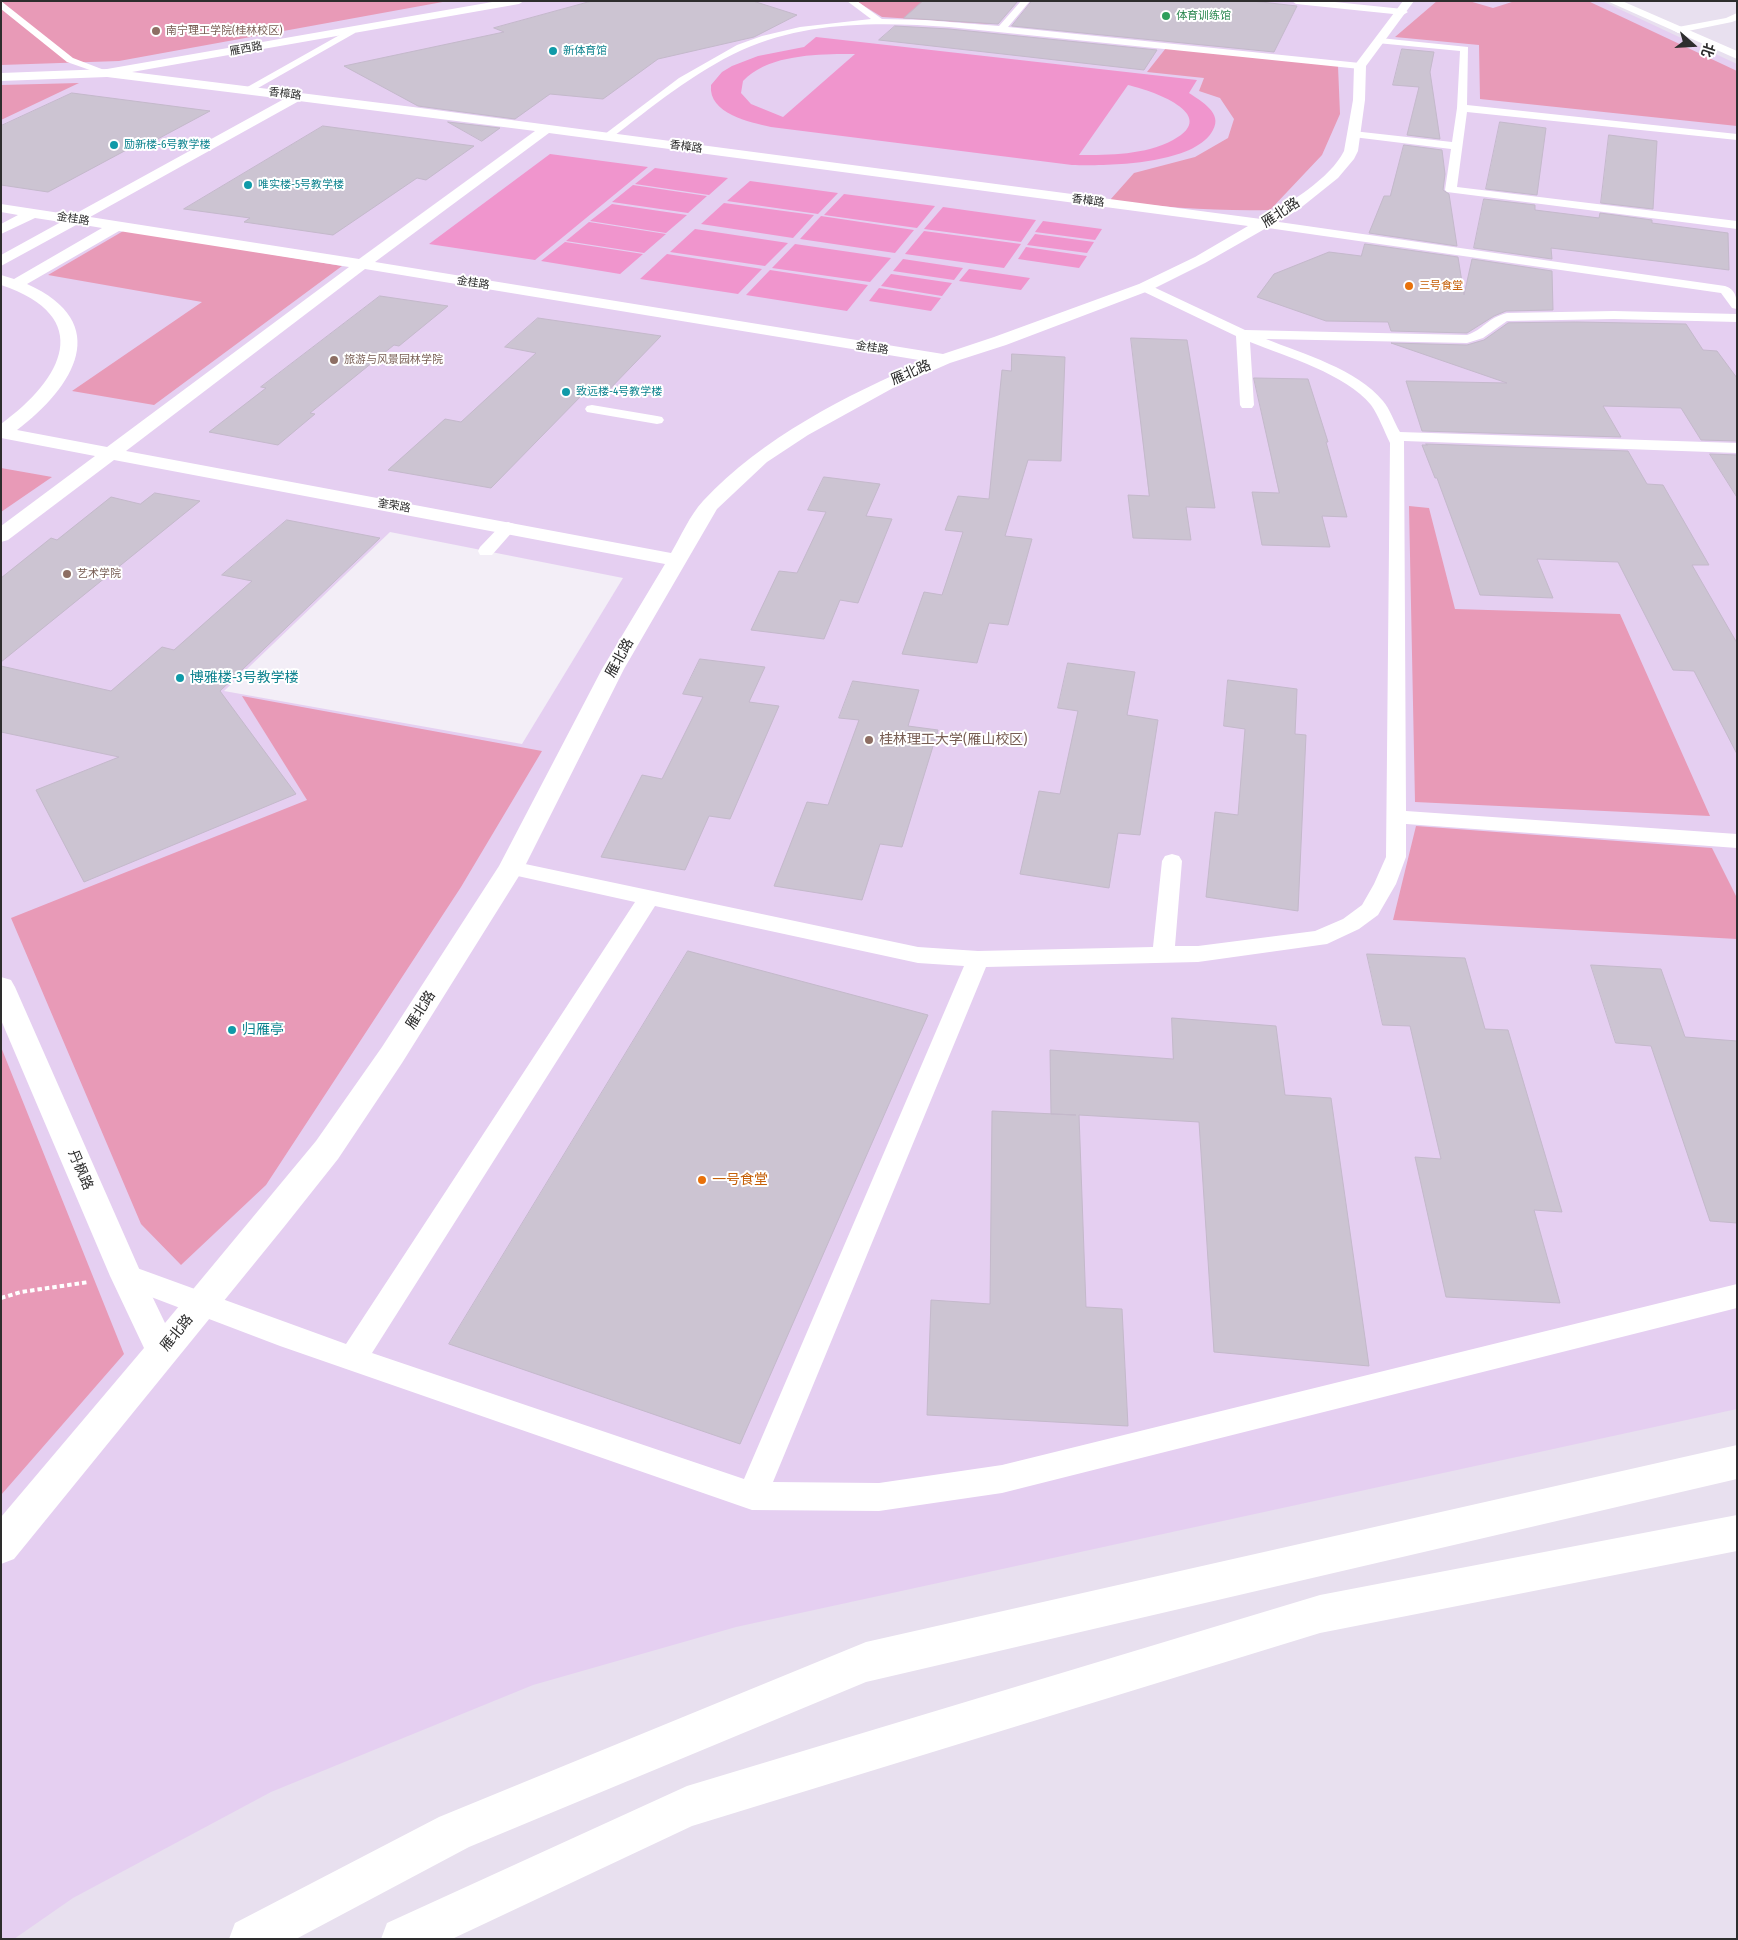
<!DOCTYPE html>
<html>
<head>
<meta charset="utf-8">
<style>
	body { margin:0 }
	#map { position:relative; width:1738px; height:1940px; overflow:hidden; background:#e8e0ef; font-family:"Fira Sans Condensed","Noto Sans SC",sans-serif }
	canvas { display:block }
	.frame { position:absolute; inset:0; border:2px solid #2d2d2d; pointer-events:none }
	.north { position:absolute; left:1668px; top:20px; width:50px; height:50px; -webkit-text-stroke:4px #fff; paint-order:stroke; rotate:109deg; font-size:14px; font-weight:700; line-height:20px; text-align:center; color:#2d2d2d }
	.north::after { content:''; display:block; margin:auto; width:18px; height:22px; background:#2d2d2d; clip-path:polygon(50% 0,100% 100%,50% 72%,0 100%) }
</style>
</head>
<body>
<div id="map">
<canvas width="1738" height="1940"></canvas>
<div class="frame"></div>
<div class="north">北</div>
</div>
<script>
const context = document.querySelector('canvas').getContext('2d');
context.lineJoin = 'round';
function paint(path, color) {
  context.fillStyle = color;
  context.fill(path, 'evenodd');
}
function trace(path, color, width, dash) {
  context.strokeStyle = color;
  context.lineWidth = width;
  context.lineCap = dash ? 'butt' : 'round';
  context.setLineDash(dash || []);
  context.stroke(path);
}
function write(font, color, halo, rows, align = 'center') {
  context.font = font + ' "Fira Sans Condensed","Noto Sans SC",sans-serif';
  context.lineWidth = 4;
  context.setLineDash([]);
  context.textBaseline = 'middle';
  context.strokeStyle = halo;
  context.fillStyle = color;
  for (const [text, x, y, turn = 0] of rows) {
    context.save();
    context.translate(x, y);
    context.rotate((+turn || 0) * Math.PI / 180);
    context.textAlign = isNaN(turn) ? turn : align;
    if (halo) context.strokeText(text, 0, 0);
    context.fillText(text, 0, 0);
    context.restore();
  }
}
paint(new Path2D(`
	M1,1h1601l135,63v1345l-1001,218 -203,58 -262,107 -198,106 -59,41h-13z`), '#e5cff1');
paint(new Path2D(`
	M1,1h447l-329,60 -118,4z
	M856,1h156l-21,23 -109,-7z
	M1437,1h32l24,7 22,-7h73l149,70v55l-257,-27 -1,-54 -84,-8z
	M1166,48l172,18 2,48 -18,41 -52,55c-54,1 -106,-2 -160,-10l24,-27 61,-16 33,-19 6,-19 -14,-21 -21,-7 5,-13 -57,-6z
	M79,83l-78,37v-35z
	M125,230l217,36 -188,139 -82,-14 130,-89 -154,-27z
	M1,468l51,9 -51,35z
	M1409,506l20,2 26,101 165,5 90,202 -295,-14z
	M242,696l300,55 -81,136 -195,298 -85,80 -40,-41 -130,-306 296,-118z
	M1416,826l296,22 25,50v41l-344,-19z
	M1,1047l123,307 -123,141z`), '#e89ab7');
paint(new Path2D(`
	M816,37l381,43 -8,13c12,8 34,20 24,37 -18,35 -107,36 -141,35l-301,-38c-21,-5 -63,-13 -60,-42l11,-13 10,-6 26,-10 46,-9zM837,54h18l-72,63 -32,-13 -10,-11 2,-12c23,-24 63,-26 94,-27zM1128,85c22,5 94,29 45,55 -28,15 -63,15 -94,15z
	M550,154l98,13 -113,93 -106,-16z
	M655,168l73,10 -19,17 -74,-11z
	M750,181l88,12 -20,21 -91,-13z
	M633,185l74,11 -19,17 -76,-11z
	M844,194l91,12 -18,22 -93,-13z
	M724,203l90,12 -21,23 -92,-14z
	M612,204l75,11 -21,18 -76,-12z
	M943,207l93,13 -15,22 -97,-13z
	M821,216l93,14 -19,23 -95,-14z
	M1043,221l59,8 -7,11 -60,-8z
	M589,222l77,12 -22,19 -78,-12z
	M695,229l93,14 -23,23 -95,-14z
	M924,231l97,13 -17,24 -99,-14z
	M1035,234l59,8 -7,11 -60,-8z
	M565,242l78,12 -23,20 -79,-13z
	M795,244l96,14 -21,24 -98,-14z
	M1026,247l61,9 -8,12 -61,-9z
	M667,254l95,15 -24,25 -98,-15z
	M903,259l60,9 -9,12 -61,-9z
	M969,269l61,9 -9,12 -62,-9z
	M770,270l98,15 -21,26 -101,-16z
	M891,274l61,9 -10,13 -61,-10z
	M879,288l62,10 -10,13 -62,-10z`), '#f095cd');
paint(new Path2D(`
	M390,532l233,46 -101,166 -298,-53z`), '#f3eef7');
const building = new Path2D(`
	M592,1h161l44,14 -43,22 -96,22 -55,40 -53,-5 -35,25 -97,-13 -74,-40 160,-34 -10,-4z
	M923,1h95l-20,23 -94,-6z
	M1032,1h220l45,5 -23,46 -262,-26z
	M895,26l54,3 208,21 -13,20 -265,-30z
	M1402,49l32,3 -4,20 10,67 -33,-4 12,-48 -26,-2z
	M72,93l138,18 -56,30 -9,-1 -97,52 -47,-7v-59z
	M448,122l52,6 -18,13z
	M1500,122l46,6 -9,67 -51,-6z
	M323,126l151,20 -48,34 -9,-2 -84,57 -89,-13 6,-4 -66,-9z
	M1609,135l48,6 -4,68 -52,-6z
	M1404,145l38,5 3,24 -2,16 6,4 8,52 -88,-13 15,-37h6z
	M1484,199l51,6v5l64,8 1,-5 52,7v3l76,10 1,37 -178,-22 1,11 -78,-11z
	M1365,244l93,13 6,38 8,-36 80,12 1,39 -47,1 -12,5 -27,17 -76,-2 -3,-9 -62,-1 -69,-24 17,-23 55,-22 32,4z
	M380,296l68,10 -49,40 -5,-1 -84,68 5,1 -37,31 -69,-13 57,-44 -5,-1z
	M538,318l123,18 -58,60 -19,-3 -93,95 -103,-18 57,-51 16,3 75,-69 -31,-6z
	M1576,322l110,2 17,26 14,1 20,27v63l-36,-1 -20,-32 -78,-2 18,31 -199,-6 -16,-50 101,2 -116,-40 76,2 17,-5 24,-17z
	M1131,338l56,2 28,168 -29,-1 5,33 -58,-2 -5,-43 21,1z
	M1012,354l53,3 -4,104 -33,-1 -23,76 27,3 -24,86 -19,-2 -12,40 -75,-9 22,-62 18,3 21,-63 -18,-2 13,-34 31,3 13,-129 9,1z
	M1254,378l54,1 20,63h-2l21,75 -25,-1 8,31 -68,-2 -10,-53 27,1z
	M1426,444l202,7 19,33 16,1 46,80h-17l45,78v111l-43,-83 -21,-1 -55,-108 -81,-3 16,39 -73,-3 -43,-117h-2l-13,-33h5z
	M1710,454l27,1v42z
	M824,477l56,7 -14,32 26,3 -34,84 -18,-3 -16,39 -73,-9 28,-59 18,2 29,-61 -18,-2z
	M155,493l45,8 -199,161v-84l50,-40 6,2 54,-43 29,7z
	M287,520l93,18 -160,153 76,103 -212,88 -48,-92 83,-33 -118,-25v-66l110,25 51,-44 12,3 78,-69 -30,-6z
	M700,659l65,8 -16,35 30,4 -49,113 -21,-3 -24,54 -84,-13 41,-82 20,4 41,-82 -20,-3z
	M1068,663l67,9 -8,43 31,5 -18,115 -22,-2 -9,55 -89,-14 19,-83 21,3 18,-83 -20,-3z
	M1228,680l69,9 -2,45 11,1 -8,176 -92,-14 9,-85 23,3 7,-86 -21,-3z
	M853,681l66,9 -11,36 30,4 -36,117 -22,-3 -18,56 -88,-14 33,-84 21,3 31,-85 -20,-2z
	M688,951l240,64 -188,429 -291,-100z
	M1367,954l98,4 20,71 23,1 54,182 -28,-2 26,93 -114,-6 -31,-140 26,2 -31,-133 -27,-1z
	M1591,965l70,4 24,68 52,4v182l-27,-2 -59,-175 -35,-3z
	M1172,1018l104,8 9,69 46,3 38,268 -155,-14 -15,-230 -120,-7 7,192 36,2 6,117 -201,-11 4,-115 59,4 2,-193 84,4 -25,-1 -1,-64 123,9z`);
paint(building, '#ccc4d2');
trace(building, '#c4b9cb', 1);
trace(new Path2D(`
	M1,1298l20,-6 68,-10`), '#fff', 4, [4.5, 3]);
paint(new Path2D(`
	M1,1l72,57 39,15 -5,3 -40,-14 -66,-53z
	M847,1h10l25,18 43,1 74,6 22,-25h9l-22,26 352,36 5,3 -5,3 -411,-42c-67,-5 -143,-6 -207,23 -48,22 -90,57 -132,89l-4,1 -5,-3 78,-59 58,-33 25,-9 38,-9 71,-8z
	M1292,1h33l78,8 5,3 -5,3 -107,-11z
	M1737,13v7l-5,2 -54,11 -5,-3 5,-3 48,-9z
	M352,28l3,1v4l-104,59 -4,1 -5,-3z
	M1380,38l88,9 -1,58 270,29v6l-270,-28 -10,75 280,34v8l-290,-37 -2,-2 6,-41 -98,-12 -5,-3 5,-3 99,11 5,-34 3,-57 -83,-8 -2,-2z
	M1265,220l460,66c11,3 12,13 12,23l-5,-1 -11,-15 -460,-66 -2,-3 2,-3z
	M1145,283l100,47 222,5c16,-5 20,-17 40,-22l107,-2 123,3v8l-123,-3 -107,2 -24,17 -16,5 -201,-4c37,15 91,30 117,62 7,8 11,21 17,31l337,11v10l-333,-12 2,370 331,23v14l-331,-24v33l-10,27 -18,31 -19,14 -32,15 -129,18 -212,5 -213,515 106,1 123,-18 735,-181v24l-735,185 -123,18 -127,-1 -472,-164 -163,-62 -4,-8 4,-8 9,-4 220,80 289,-442 -131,-29 -4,-5 4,-5 7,-2 407,86 60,4 175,-4 9,-86 3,-5 7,-2 7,2 3,5 -7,85h23l117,-15 28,-12 19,-14 12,-21 12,-27 4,-414c-6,-12 -11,-27 -19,-38 -25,-31 -84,-48 -121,-63l4,63 -2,3h-10l-2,-3 -4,-69 -96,-46 -2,-3zM655,906l263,57 46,3 -220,513 -372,-126z
	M592,405l65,11 5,1 2,3 -2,3 -5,1 -70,-12 -2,-3 2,-3z
	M508,522l6,2 2,3 -2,3 -22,25h-12l-2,-4 2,-4 22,-23z`), '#fff');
paint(new Path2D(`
	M498,1h26l-5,3 -387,68 281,35 848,112c27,-15 69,-40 83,-68l9,-51 1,-34 49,-65h11l-48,65 -1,34 -7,51 -4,8 -16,19 -40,32 -93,53 -54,27 -145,55 -56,18 -57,25 -85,47 -41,27 -50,47 -93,160 -100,199 -122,195 -64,96 -54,68 -270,332 -13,5v-47l143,-169 -34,-72 -109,-256v-43l10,3 4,7 126,286 24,50 151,-182 66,-94 117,-181 103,-197 63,-105 -551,-104 -106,80 -7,2v-16l94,-70 -94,-18v-14c62,-45 95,-107 0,-139v-10l13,4 88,-51 -24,-4 -77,42v-11l60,-33 -26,-4 -34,16v-10l17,-9 -17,-3v-8l72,11 211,-116 -177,-22 -106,4v-8l106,-4zM299,101l236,30 -176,128 -269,-42zM549,133l699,93 -53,31 -56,27 -145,53 -51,17 -568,-92zM119,231l230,36 -242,180 -90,-17c57,-43 97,-107 10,-146zM365,269l560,92c-80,35 -162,76 -222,140 -13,14 -22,35 -32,52l-545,-102z
	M1607,1h15l115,50v8z`), '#fff');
paint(new Path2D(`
	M1737,1445v34l-871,203 -397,165 -173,92h-67l6,-16 204,-106 427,-175z
	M1737,1515v36l-417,82 -628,193 -240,113h-71l6,-16 300,-137 633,-191z`), '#fff');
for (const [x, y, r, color] of [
	[1166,16,5,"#2e9e5b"],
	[156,31,5,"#8d6e63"],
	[553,51,5,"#0f9aa8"],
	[114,145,5,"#0f9aa8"],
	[248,185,5,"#0f9aa8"],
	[1409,286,5,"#e8710a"],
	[334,360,5,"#8d6e63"],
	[566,392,5,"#0f9aa8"],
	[67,574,5,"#8d6e63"],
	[180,678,5,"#0f9aa8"],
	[869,740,5,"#8d6e63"],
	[232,1030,5,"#0f9aa8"],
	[702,1180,5,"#e8710a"]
]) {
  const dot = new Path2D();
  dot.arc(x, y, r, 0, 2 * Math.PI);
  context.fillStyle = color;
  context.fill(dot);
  trace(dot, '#fff', 2);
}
write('11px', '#27864d', '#fff', [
	["体育训练馆",1176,16]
], 'left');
write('11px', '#785e54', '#fff', [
	["南宁理工学院(桂林校区)",166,31],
	["旅游与风景园林学院",344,360],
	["艺术学院",77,574]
], 'left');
write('11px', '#2d2d2d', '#fff', [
	["雁西路",246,49,-10],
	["香樟路",285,94,7],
	["香樟路",686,147,8],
	["香樟路",1088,201,8],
	["金桂路",73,219,9],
	["金桂路",473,283,9],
	["金桂路",872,348,9],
	["奎荣路",394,506,10]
]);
write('11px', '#0d838f', '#fff', [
	["新体育馆",563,51],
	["励新楼-6号教学楼",124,145],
	["唯实楼-5号教学楼",258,185],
	["致远楼-4号教学楼",576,392]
], 'left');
write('11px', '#c56008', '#fff', [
	["三号食堂",1419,286]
], 'left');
write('14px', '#2d2d2d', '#fff', [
	["雁北路",1281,213,-33],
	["雁北路",911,373,-23],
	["雁北路",620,658,-61],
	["雁北路",421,1010,-58],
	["丹枫路",80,1170,67],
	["雁北路",177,1333,-51]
]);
write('14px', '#0d838f', '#fff', [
	["博雅楼-3号教学楼",190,678],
	["归雁亭",242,1030]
], 'left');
write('14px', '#785e54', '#fff', [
	["桂林理工大学(雁山校区)",879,740]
], 'left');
write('14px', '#c56008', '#fff', [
	["一号食堂",712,1180]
], 'left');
</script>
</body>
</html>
